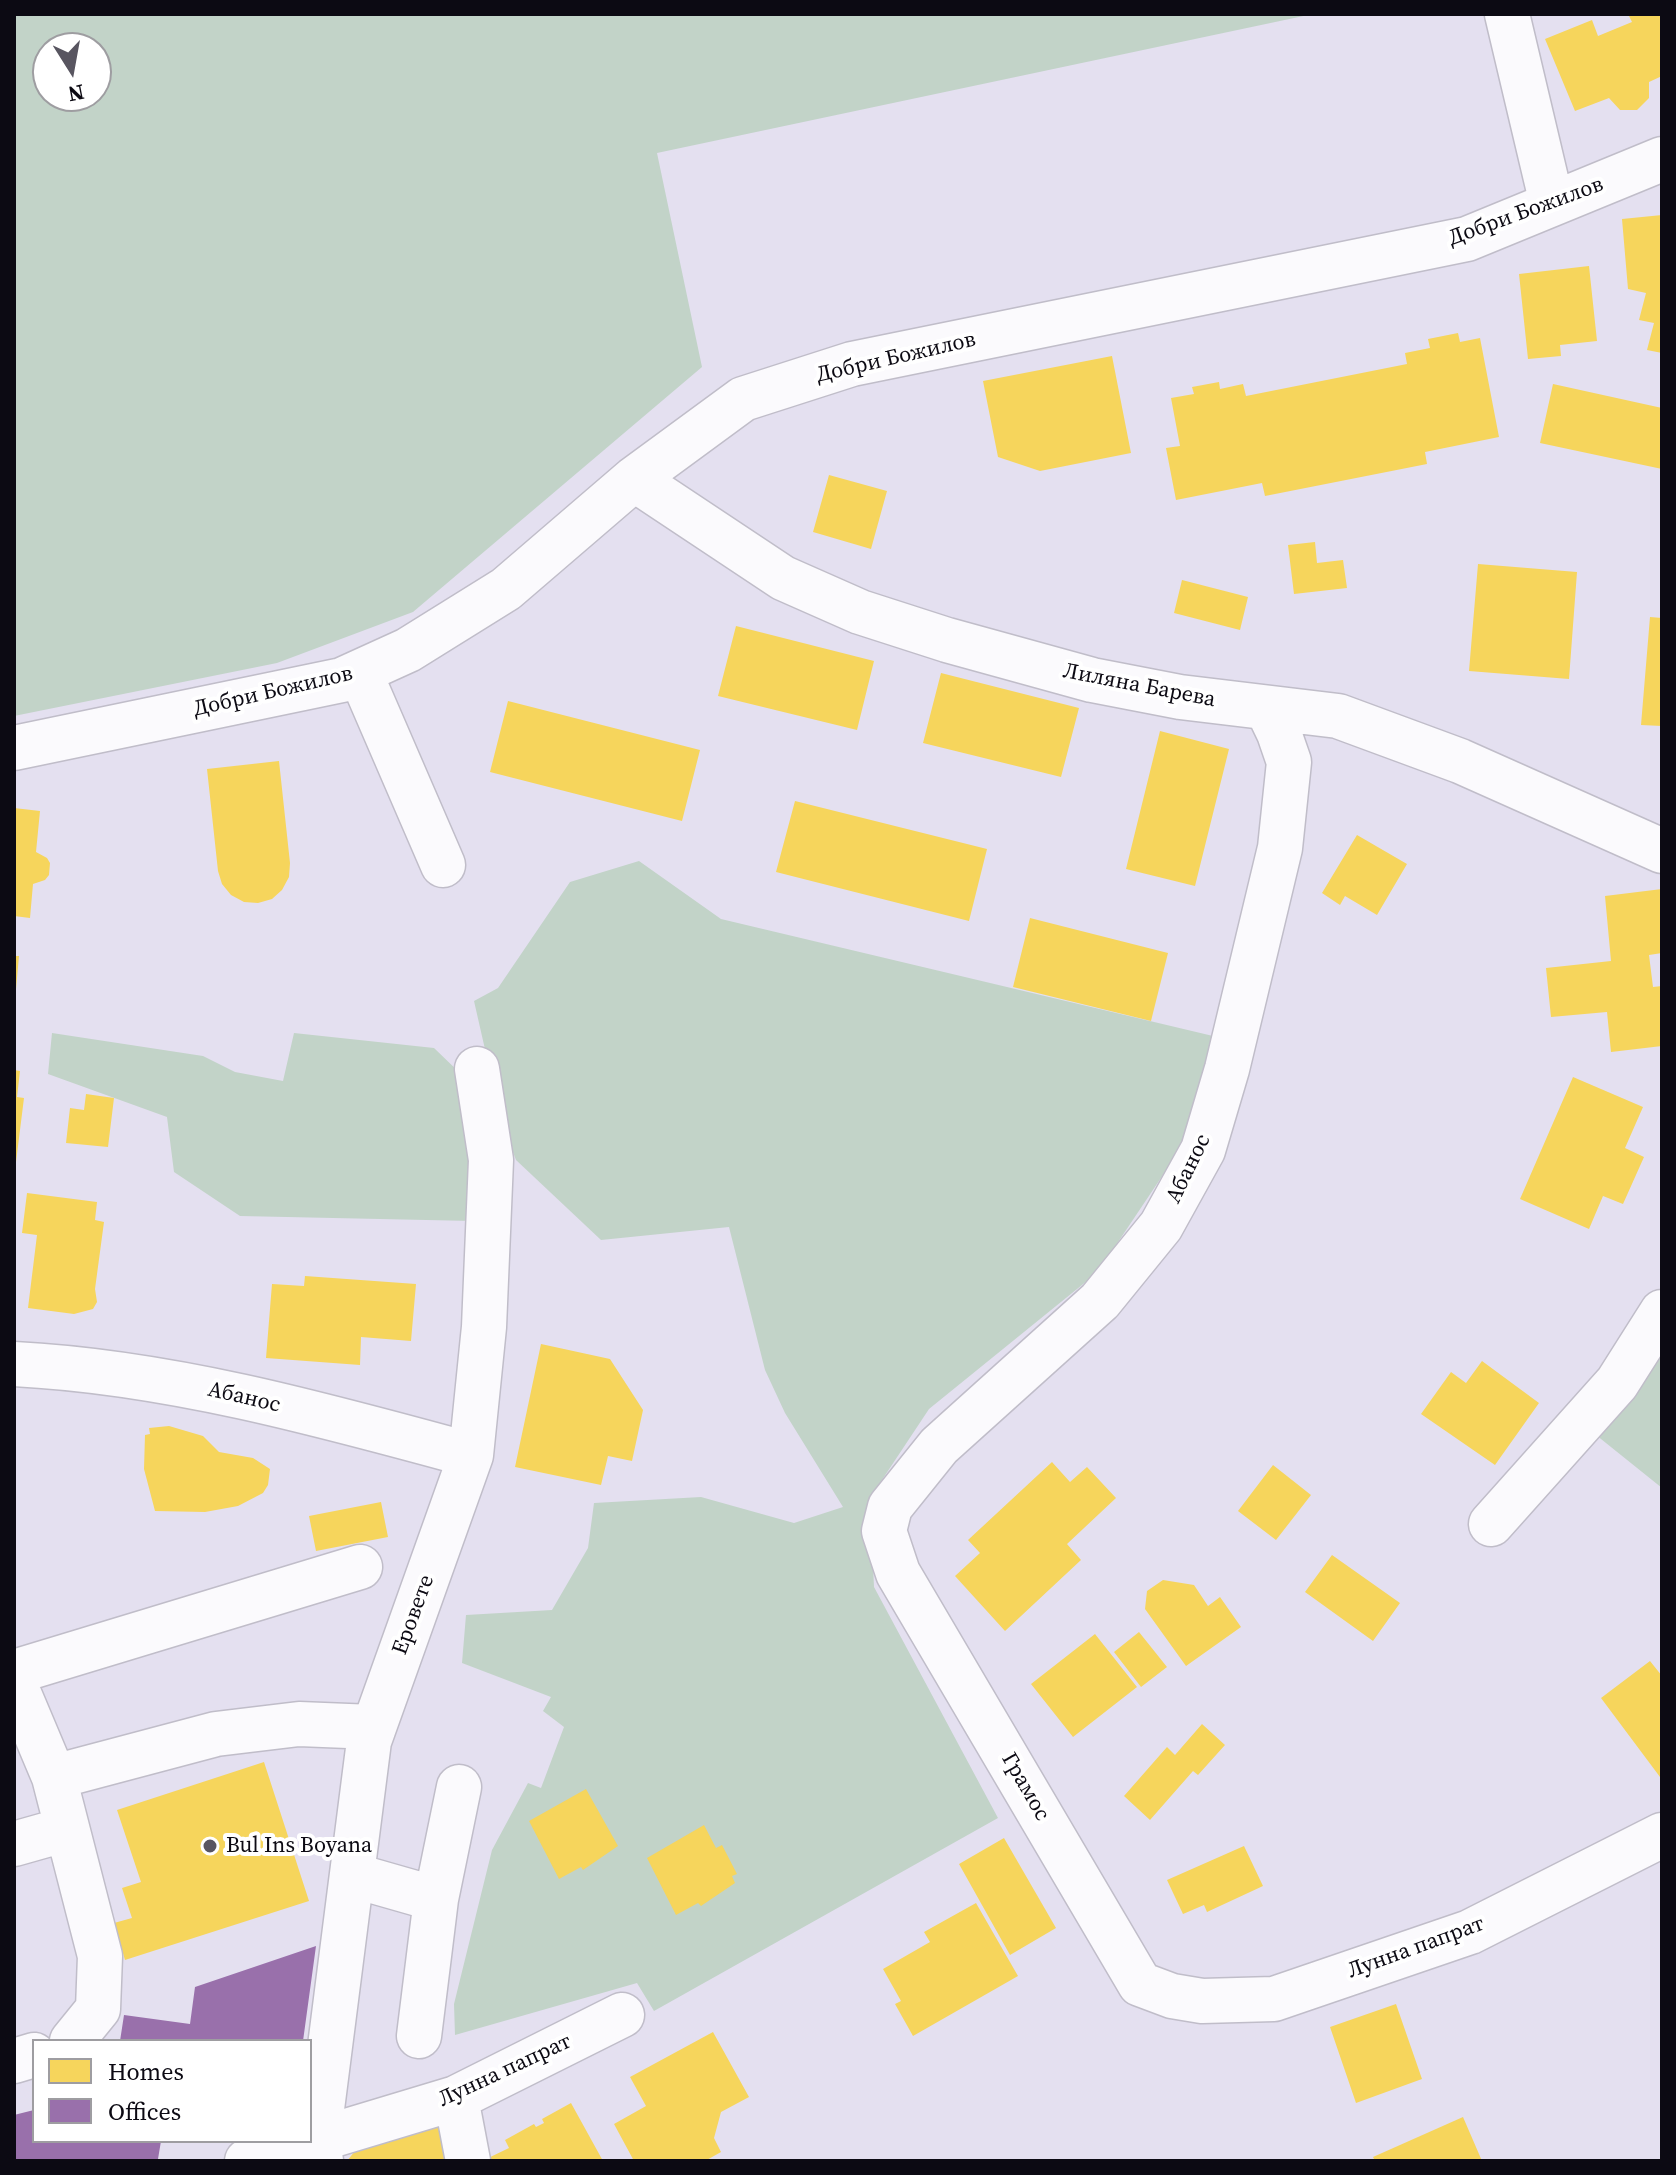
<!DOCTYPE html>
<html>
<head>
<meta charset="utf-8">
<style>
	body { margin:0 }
	#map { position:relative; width:1676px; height:2175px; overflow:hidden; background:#e4e0f0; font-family:"Source Serif 4",serif }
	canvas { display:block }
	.frame { position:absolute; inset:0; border:16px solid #0c0a13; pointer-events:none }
	.legend { position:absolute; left:32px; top:2039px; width:280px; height:104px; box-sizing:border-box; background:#fff; border:2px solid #9e9da1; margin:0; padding:10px 14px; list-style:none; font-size:24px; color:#0c0a13 }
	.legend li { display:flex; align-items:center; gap:16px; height:40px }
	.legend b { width:40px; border:2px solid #9e9da1 }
	.north { position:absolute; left:32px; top:32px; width:80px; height:80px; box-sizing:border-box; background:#fff; border:2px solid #9e9da1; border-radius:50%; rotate:169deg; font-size:22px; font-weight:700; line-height:32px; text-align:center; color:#0c0a13 }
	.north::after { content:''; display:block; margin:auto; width:28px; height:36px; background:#585560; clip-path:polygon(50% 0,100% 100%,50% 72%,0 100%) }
</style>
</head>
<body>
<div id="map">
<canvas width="1676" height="2175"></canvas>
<div class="frame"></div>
<ul class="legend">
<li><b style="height:22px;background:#f6d55c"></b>Homes</li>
<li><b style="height:22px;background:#9970ab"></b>Offices</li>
</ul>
<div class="north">N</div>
</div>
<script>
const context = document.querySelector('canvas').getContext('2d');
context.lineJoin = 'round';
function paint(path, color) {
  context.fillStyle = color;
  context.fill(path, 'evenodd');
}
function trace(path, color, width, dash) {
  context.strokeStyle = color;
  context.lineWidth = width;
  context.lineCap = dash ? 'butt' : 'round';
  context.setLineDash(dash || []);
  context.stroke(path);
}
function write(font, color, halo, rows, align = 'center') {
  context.font = font + ' "Source Serif 4",serif';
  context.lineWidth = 8;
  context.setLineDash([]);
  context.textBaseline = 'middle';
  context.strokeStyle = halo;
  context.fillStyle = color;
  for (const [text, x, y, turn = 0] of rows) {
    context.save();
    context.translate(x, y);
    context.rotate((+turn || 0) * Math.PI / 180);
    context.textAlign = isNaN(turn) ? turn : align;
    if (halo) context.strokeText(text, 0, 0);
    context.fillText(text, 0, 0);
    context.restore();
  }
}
paint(new Path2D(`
	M14,14h1299l-656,139 45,214 -289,245 -136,51 -263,53zM96,48v48h-48v-48z
	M639,861l82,58 492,117 -32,112 -83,124 -169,137 -59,89 4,89 124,231 -344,193 -17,-28 -182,52 -1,-31 38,-154 36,-67 13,5 23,-61 -21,-16 8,-14 -89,-34 4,-48 86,-5 36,-62 6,-45 107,-6 93,26 49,-16 -58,-94 -20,-43 -36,-143 -128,13 -85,-80 -14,-36 -28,-123 24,-13 72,-106z
	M52,1033l151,23 32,16 48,9 11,-48 140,15 27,26 16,86 -4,61 -233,-5 -66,-44 -7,-55 -119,-43z
	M1662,1337v151l-66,-53z`), '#c2d3c8');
paint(new Path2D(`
	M1628,14h34v62l-13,6v16l-12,12h-17l-11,-12 -34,13 -30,-72 47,-19 6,16 34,-14z
	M1662,215v138l-15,-3 7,-27 -15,-3 7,-27 -18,-4 -6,-70z
	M1589,266l8,75 -37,4 1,11 -33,3 -9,-85z
	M1458,333l2,9 20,-4 19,99 -74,15 2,12 -162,32 -3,-13 -86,17 -10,-52 14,-2 -9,-48 23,-4 -2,-7 27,-5 1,7 23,-5 3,12 161,-32 -2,-11 25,-5 -2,-9z
	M1112,356l19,97 -91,18 -42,-14 -15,-76z
	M1553,384l109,24v61l-122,-26z
	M829,475l58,16 -16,58 -58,-17z
	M1315,542l2,21 26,-3 4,28 -53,6 -6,-49z
	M1478,564l99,8 -8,107 -100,-8z
	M1182,580l66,17 -8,33 -66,-17z
	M1650,617l12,1v108l-21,-1z
	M736,626l138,35 -17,69 -139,-34z
	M941,673l138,35 -18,69 -138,-34z
	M508,701l192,49 -18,71 -192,-49z
	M1160,731l69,18 -34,137 -69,-17z
	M279,761l11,102 -1,14 -7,13 -10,9 -14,4 -14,-1 -13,-7 -9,-11 -4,-13 -11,-102z
	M795,801l192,48 -18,72 -193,-49z
	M14,808l26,3 -4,41 11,6 3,5 -1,12 -4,5 -12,4 -3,34 -16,-2z
	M1357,835l50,29 -30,51 -32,-19 -5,9 -18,-12z
	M1662,889v64l-13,2 4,32 9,-1v60l-51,6 -4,-40 -56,5 -5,-49 65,-7 -6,-65z
	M1030,918l138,35 -17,68 -138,-34z
	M14,956h5l-3,33h-2z
	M14,1070l6,1 -3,26 7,1 -8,64z
	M1573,1077l70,30 -18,41 19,9 -21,47 -20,-8 -14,33 -69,-30z
	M86,1094l28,4 -6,49 -42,-4 4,-35 14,2z
	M27,1193l70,9 -2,18 9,2 -9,67 2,13 -4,7 -19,5 -46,-6 9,-73 -15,-2z
	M305,1276l111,8 -5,57 -50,-4 -1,28 -94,-7 6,-74 32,2z
	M541,1344l69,15 33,51 -11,51 -24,-5 -7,29 -86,-18z
	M1482,1361l57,42 -44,62 -74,-51 30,-42 15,11z
	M169,1426l34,10 16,16 34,6 17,11 -2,16 -5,8 -25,13 -33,6 -50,-1 -11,-42 1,-34 5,-1 -1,-6z
	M1052,1462l18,20 17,-15 29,31 -49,46 14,16 -76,71 -50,-55 25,-23 -12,-13z
	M1273,1465l38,30 -35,45 -38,-29z
	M381,1502l7,35 -72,14 -7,-35z
	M1332,1555l68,48 -27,38 -68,-49z
	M1163,1580l31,5 14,21 12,-9 21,30 -55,39 -41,-57 2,-18z
	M1139,1632l28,35 -26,20 -27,-35z
	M1095,1634l42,53 -64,50 -42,-53z
	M1650,1661l12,15v99l-2,2 -59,-79z
	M1202,1724l23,21 -27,30 -5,-4 -43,49 -26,-24 43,-49 8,8z
	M264,1762l45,139 -184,59 -11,-37 18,-5 -10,-30 19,-6 -24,-72z
	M586,1789l32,57 -35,24 -2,-3 -22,12 -30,-58z
	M704,1825l12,23 6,-3 15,29 -5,2 3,7 -34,23 -3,-3 -22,12 -29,-57z
	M1004,1838l52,90 -46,27 -51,-91z
	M1244,1846l19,40 -56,26 -3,-7 -21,9 -16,-34z
	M976,1903l42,73 -105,60 -18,-32 6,-3 -18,-32 47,-27 -6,-10z
	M1396,2004l26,75 -66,24 -26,-76z
	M713,2032l36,65 -28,15 -7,26 7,14 -16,9h-71l-20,-37 32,-18 -16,-29z
	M571,2103l32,58h-121l27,-13 -4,-8 29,-16 2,3 8,-4 -2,-4z
	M1463,2117l19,44h-107l-2,-4z
	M452,2121l9,40h-114l8,-10z`), '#f6d55c');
paint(new Path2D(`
	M316,1946l-13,95h-183l4,-26 66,9 5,-37z
	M34,2110v31h127l-3,18 -144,2v-46z`), '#9970ab');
const minor = new Path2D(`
	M1507,14l45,190
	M634,479l149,99 77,34 87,28 145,40 88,17 158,19 122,45 202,90
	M360,673l83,192
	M1267,708l12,25 10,29 -9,86 -53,221 -24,81 -42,76 -61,75 -161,145 -49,61 -6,24 14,42 242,411 32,12 30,5 72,-2 196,-67 192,-97
	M14,748l328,-68 66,-30 98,-61 128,-110 109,-80 109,-35 615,-125 195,-80
	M14,1364c155,8 307,50 457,91
	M1491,1524l126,-141 45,-71
	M14,1672l346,-105
	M14,1682l40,95 46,179 -2,53 -26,32
	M54,1777l162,-43 83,-10 74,3
	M14,1844l53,-15
	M352,1875l84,24
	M419,2036l17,-137 23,-112
	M14,2061l20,-6
	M456,2098l12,63
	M247,2161l209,-63 166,-83
	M321,2161l-3,-21 51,-399 102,-286 13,-128 7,-167 -14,-91`);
trace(minor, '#c0bdc9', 47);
trace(minor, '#fbfafd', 44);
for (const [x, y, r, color] of [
	[210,1846,8,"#585560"]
]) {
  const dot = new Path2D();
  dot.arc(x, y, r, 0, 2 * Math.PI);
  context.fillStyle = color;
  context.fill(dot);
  trace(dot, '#fff', 3);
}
write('22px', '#0c0a13', '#fff', [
	["Добри Божилов",1526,212,-20],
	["Добри Божилов",896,358,-13],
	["Лиляна Барева",1139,686,11],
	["Добри Божилов",273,692,-13],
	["Абанос",1189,1169,-64],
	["Абанос",244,1398,13],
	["Еровете",414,1615,-70],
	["Грамос",1025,1787,60],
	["Лунна папрат",1416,1948,-20],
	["Лунна папрат",505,2071,-25]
]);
write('22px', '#0c0a13', '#fff', [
	["Bul Ins Boyana",226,1846]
], 'left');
</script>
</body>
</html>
